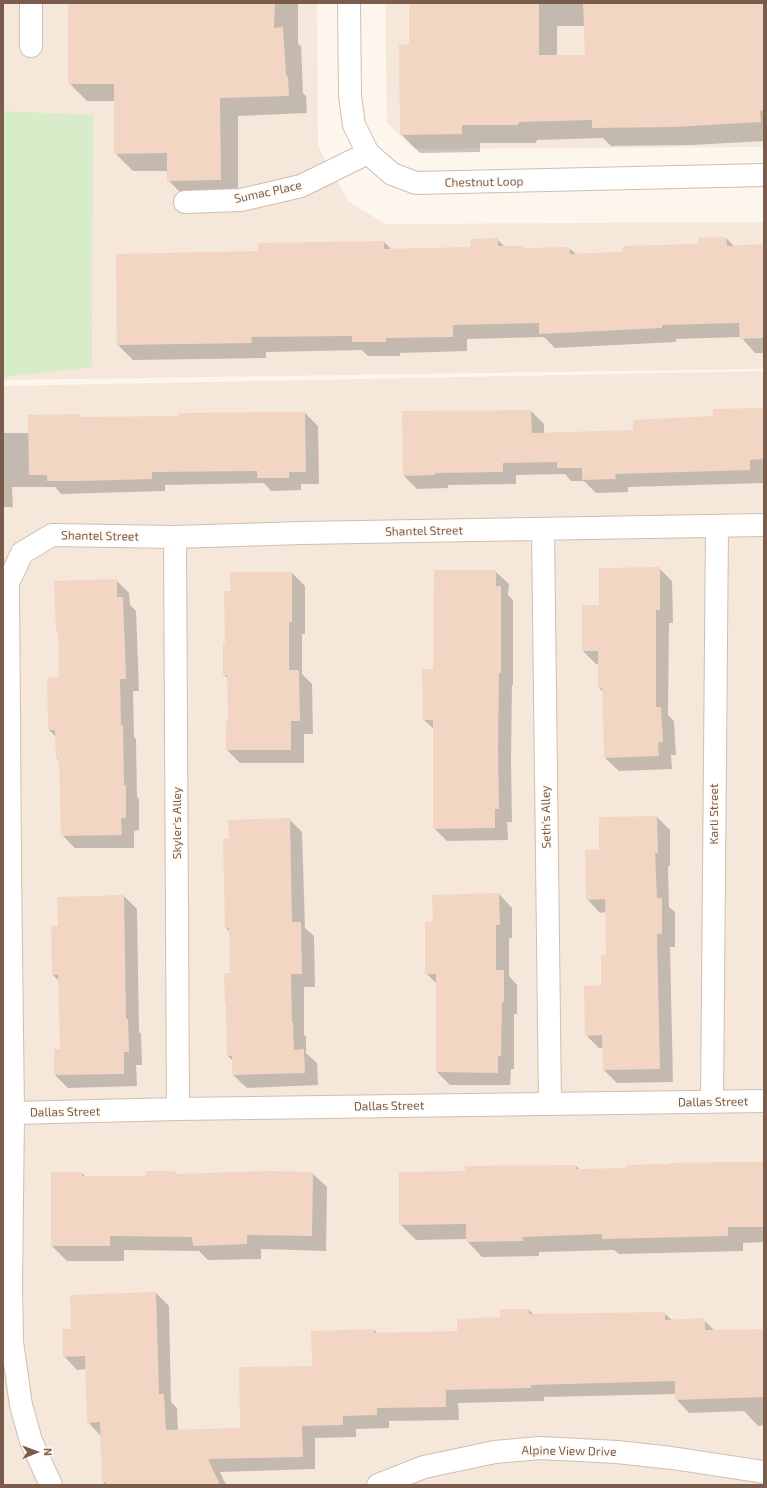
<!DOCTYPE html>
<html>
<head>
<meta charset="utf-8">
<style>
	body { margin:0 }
	#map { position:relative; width:767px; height:1488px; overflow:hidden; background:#fdf6ec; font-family:"Exo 2",sans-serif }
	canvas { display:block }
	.frame { position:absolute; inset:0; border:4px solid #7a5c4d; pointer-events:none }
	.north { position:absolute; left:16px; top:1432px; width:40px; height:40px; -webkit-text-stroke:3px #fffaf3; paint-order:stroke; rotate:89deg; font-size:11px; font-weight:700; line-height:16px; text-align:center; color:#7a5c4d }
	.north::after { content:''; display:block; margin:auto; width:14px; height:18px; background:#7a5c4d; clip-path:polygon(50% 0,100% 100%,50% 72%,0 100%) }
</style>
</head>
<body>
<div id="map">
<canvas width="767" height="1488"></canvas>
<div class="frame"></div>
<div class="north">N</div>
</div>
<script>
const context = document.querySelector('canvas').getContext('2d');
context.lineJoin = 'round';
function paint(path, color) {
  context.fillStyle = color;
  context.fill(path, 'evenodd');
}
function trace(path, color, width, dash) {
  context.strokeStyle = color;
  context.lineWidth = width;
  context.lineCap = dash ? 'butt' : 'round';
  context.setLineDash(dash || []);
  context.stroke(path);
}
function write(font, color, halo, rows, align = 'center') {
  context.font = font + ' "Exo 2",sans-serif';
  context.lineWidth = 3.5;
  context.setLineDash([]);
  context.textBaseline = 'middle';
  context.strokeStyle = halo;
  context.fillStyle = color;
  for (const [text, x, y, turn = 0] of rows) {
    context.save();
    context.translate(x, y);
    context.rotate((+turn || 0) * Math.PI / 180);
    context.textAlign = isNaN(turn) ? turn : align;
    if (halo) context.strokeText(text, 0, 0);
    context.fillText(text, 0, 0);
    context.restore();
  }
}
paint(new Path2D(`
	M3,3h314l1,143 30,55 37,23 379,-2v147l-761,11z
	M385,3h379v144l-350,2 -27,-26z
	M764,371v1114h-761v-1099z`), '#f5e8da');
paint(new Path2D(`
	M3,111l90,4 -1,252 -89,10z`), '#d8ecc9');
paint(new Path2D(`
	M69,3h229v41l3,2 2,47 3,3 1,17 -69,3v82h-52l-18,-18v-9h-35l-18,-18v-52h-28l-18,-18z
	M410,3h354v138l-72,4 -81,1 -8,-8 -66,2 -1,3h-56v9l-60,1 -19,-19 9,-89zM557,26h28l1,30h-29z
	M726,238l8,8 30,-1v108h-9l-14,-16 -65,2v3l-121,6 -11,-11 -77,2v12l-67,2v3h-32l-6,-6 -96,2v6l-133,2 -15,-15 -1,-90 142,-3 125,-10 8,8 79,-2 26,-9 8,8h18l2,2 44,-1 7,6 48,-1 75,-9z
	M764,409v74l-136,4v5l-32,1 -12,-12h-13l-6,-7 -49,1v9l-68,1v3l-31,1 -13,-13 127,-65 13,13v10l90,-3z
	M305,413l13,13 1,58h-18v6l-30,1 -7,-8 -99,2v6l-71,2 -33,1 -6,-7h-43l1,20h-10v-74h26l50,-18 3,3 98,-1v-3z
	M659,568l13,13 1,42h-4l-1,92 6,6 2,34h-5l1,14 -53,2 -14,-13 -2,-66 -4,-4v-24h-3l-13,-13 17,-45z
	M495,571l14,13 -1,11 5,5v85h-1l-1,76 1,61h-5l1,18 -61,1 -13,-13v-99l-10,-9 10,-50z
	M292,573l13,13v48h-3v40l10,10 1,50h-9v29h-64l-13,-13 2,-29v-42l-5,-4 2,-31 5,-52z
	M116,580l13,13 1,12 6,6 3,80h-6l1,46 2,2 1,58 2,2v31l-5,1v17h-59l-13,-13 -2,-73 -3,-3 -1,-22 -7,-7 11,-52 -1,-45 -2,-3z
	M657,817l13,13v36h-2l1,41 6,5v35h-5l3,135 -56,1 -13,-13 -1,-22h-4l-13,-13 16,-49 5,-31 -1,-43 -6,1 -13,-14 13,-48z
	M289,819l13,13 3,96 9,8 1,51h-11v48l2,1v17l11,10 1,22 -71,3 -14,-13v-14l-5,-5 -3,-82h6l-1,-42 -4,-4 4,-89z
	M499,894l13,14v30h-3v38l8,9v29h-3v55h-3l-1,16h-60l-13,-13v-88l-11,-11 8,-50z
	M124,896l13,13 2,123 2,2 1,31h-6l1,21 -69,2 -13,-13 6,-25 -1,-68 -7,-7 6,-48z
	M764,1163v79l-21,1v8l-124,3 -5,-4 -75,2v4l-57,1 -15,-16v-2l-51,1 -16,-16 66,-52 110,-6 5,4z
	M174,1172l3,3 135,-2 15,14 -1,64 -65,-2v10l-53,1 -9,-9 -75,-1v11h-57l-15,-15 30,-73 3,3 61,1z
	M156,1293l13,13 2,96 6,6 1,23 63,-2 72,-62 61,-37 4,4 80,-2 71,-22 5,5 130,-2 8,7h32l11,11 49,-1v95l-6,1 -14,-15 -55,2 -13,-14v-5l-132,3v4l-86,2 1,17 -70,1v7l-33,1v8l-41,1v31l-95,3 6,13h-120l-3,-3 -2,-46 -13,-14 -2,-53 -9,1 -13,-14 8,-26z`), '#0003');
paint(new Path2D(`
	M68,3h207l-1,25 9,-1 3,48 2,2 1,19 -69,2 1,82 -54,1v-28l-53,1v-70h-46z
	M409,3h130v52h46l-2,-52h181v107l-4,1 1,11 -88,5 -81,1v-8l-73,2 -1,3h-56v9l-62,1 -1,-90 10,-1z
	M726,237l1,9 37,-2v94l-24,1 -1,-16 -77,2v3l-123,6v-11l-86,2v12l-67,1v4h-34v-6l-101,1 1,6 -135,2 -1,-91 142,-3v-8l126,-2v8l86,-2v-8l28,-1v8h26v2l46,-1v7l53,-2v-6l75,-2v-6z
	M764,408v51l-14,1v10l-135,4 1,5 -34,1v-12h-25v-6l-54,1v9l-68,1v2l-32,1 -1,-65 129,-1 1,23 101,-3v-10l80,-4v-7z
	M305,412l1,60h-17v6h-32v-7l-105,1v7l-72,2h-33v-6h-18l-1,-60 52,-1v3l99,-1v-3z
	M660,567v43h-4v97h5l2,35h-5l1,14 -55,2 -2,-70h-4v-37h-16v-46h17v-37z
	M434,570h62v16h5v87h-2l-1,75 1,61h-4v19l-62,1v-109h-10l-1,-51h11z
	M230,572h62v50h-3v48h10l1,51h-9v29h-65v-29h2l-1,-46h-4v-32h2l-1,-52h6z
	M117,579v18h6l3,82h-6l1,46h2l1,60h2v33h-5l1,17 -61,1 -2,-77h-3l-1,-29h-7l-1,-52 12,-1 -1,-47h-2l-2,-49z
	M657,816l1,37h-3l2,45h5v36h-5l3,135 -57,1 -1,-35 -17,1 -1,-50 17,-1v-30l5,-1 -1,-55 -19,1 -1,-50h14v-33z
	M290,818l2,104h9l1,52h-11l1,48h1l1,28 10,-1 1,24 -73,2v-19h-5l-1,-52h-1l-1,-31h6l-1,-45h-4l-2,-89 6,-1 -1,-18z
	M499,893l1,32h-4v45h8v32h-2l-1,54h-3v17l-62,-1v-98h-11v-52h8l-1,-27z
	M124,895l2,124h2l1,33h-5v22l-70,1v-26h6l-2,-74h-6l-1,-49h7l-1,-29z
	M727,1162h37v65h-36v9l-126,3v-5l-79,3v4l-57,1v-18l-67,1v-53l66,-1v-5l111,-1v4l51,-1v-3l42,-1v-1z
	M146,1171h29v3l94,-3 44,1 -1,64 -65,-1v9l-54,2 -1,-9 -82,-1v10h-59v-74h31v4h63z
	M156,1292l3,102h5l2,36 74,-2 -1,-61 73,-1 -1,-35 63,-2v4l83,-2v-12l43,-2v-8h29v5l136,-2v8l40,-2v12l59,-1v68l-89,3v-19l-144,4v3l-85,2v17l-69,1v7l-34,1v9l-41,1 1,31 -95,2 12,26h-114v-3h-4l-2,-60 -13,1 -2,-67 -22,1 -1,-28h9l-1,-34z`), '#f3d5c3');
const minor = new Path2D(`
	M31,3v43
	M349,3l1,93 4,29 14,28 24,21 24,9 348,-8
	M185,202l56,-2 60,-14 67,-33
	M543,529l7,575
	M175,537l3,572
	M712,1102l5,-576
	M13,1113l165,-4 586,-8
	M51,1485l-20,-44 -10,-36 -9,-63 -1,-56 2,-173 -3,-245 -2,-285 14,-30 30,-18 123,2 127,-4 462,-8
	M378,1485l46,-18 71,-15 45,-4 77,4 55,6 92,14`);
trace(minor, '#d1beb0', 24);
trace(minor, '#fff', 22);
write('12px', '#7a5c4d', '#fffaf3', [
	["Chestnut Loop",484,182,-1],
	["Sumac Place",268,192,-12],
	["Shantel Street",424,531,-1],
	["Shantel Street",100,536,1],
	["Karli Street",714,814,-90],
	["Seth's Alley",546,817,-91],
	["Skyler's Alley",177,823,-90],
	["Dallas Street",713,1102,-1],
	["Dallas Street",389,1106,-1],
	["Dallas Street",65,1112,-1],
	["Alpine View Drive",569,1451,1]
]);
</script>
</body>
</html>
